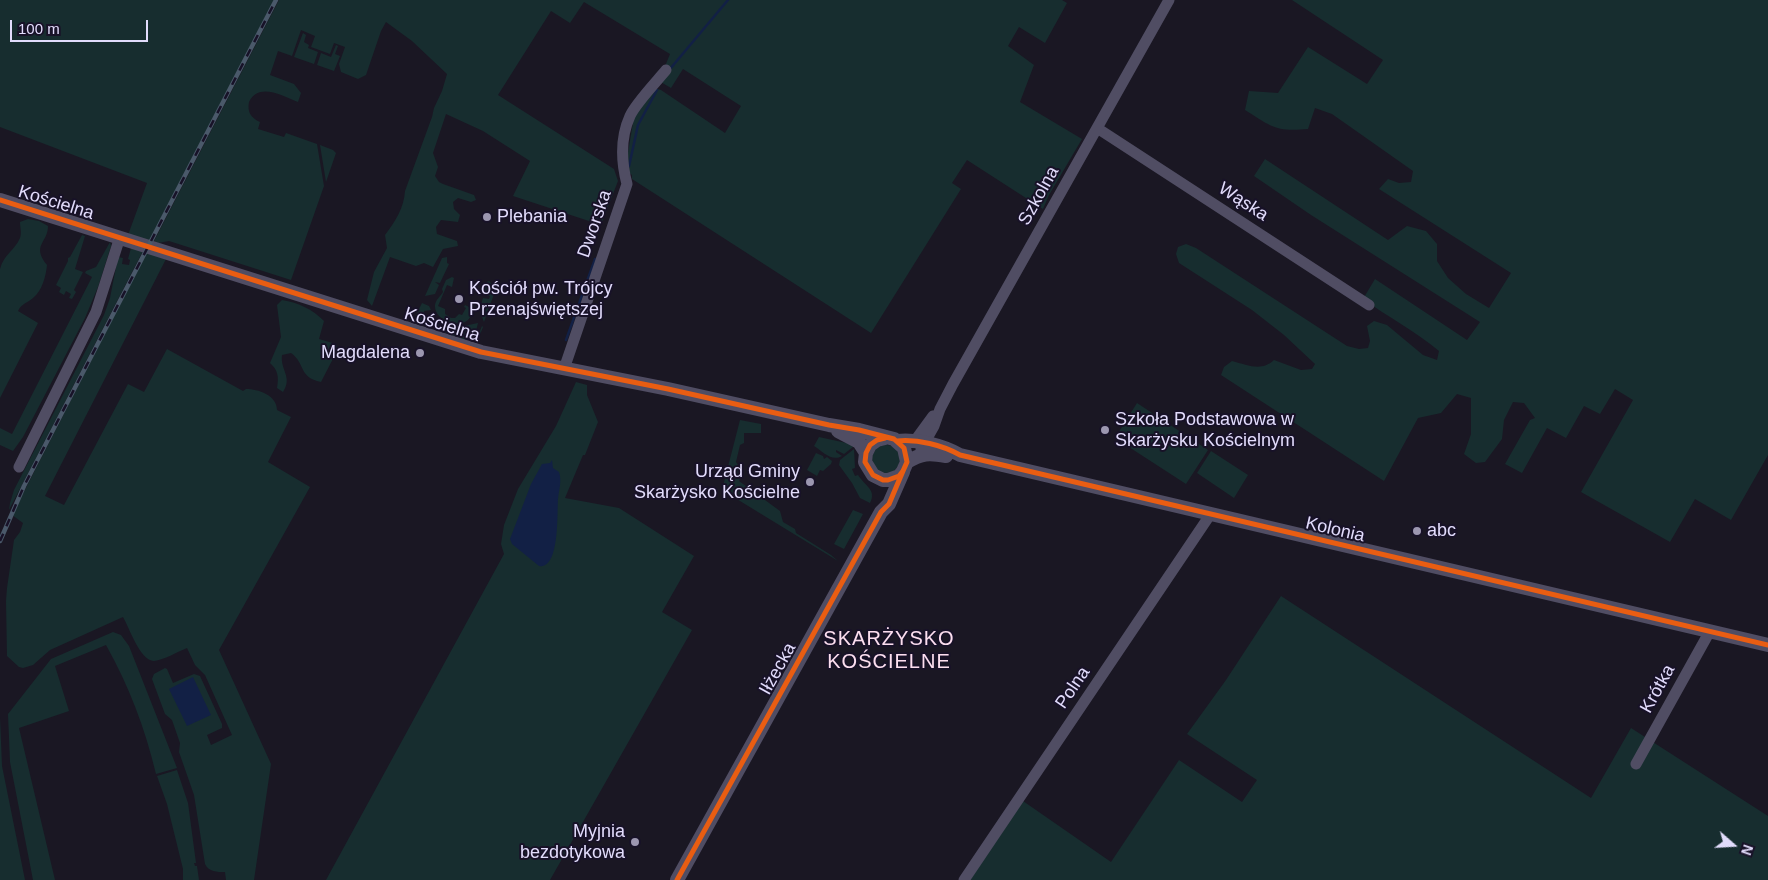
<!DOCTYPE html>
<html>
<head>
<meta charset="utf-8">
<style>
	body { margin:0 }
	#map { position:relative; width:1768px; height:880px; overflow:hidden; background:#1a1723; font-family:Arial,sans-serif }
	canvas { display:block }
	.north { position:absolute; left:1708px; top:820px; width:50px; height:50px; -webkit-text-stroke:4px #181228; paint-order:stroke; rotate:109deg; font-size:14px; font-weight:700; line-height:20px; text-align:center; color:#e2dcfc }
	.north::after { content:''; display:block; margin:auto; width:18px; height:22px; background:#e2dcfc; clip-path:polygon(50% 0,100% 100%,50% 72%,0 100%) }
	.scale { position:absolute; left:10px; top:20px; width:138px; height:22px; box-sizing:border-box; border:2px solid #e2dcfc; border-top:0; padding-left:6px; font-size:15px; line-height:18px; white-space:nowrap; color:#e2dcfc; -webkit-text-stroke:4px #181228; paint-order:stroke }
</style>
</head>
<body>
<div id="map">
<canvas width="1768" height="880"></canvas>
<div class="north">N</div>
<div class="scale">100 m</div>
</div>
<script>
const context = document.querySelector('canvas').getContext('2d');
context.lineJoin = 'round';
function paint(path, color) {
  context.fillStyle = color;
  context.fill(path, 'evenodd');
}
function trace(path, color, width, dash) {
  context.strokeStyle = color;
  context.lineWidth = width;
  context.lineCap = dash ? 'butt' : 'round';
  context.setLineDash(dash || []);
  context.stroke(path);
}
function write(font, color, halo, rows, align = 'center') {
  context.font = font + ' Arial,sans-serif';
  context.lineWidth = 4;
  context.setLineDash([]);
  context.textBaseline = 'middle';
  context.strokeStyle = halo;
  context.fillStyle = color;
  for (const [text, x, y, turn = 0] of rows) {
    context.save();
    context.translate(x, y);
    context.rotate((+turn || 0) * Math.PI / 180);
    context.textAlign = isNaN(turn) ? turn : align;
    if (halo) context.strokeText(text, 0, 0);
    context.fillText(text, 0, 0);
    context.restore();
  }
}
paint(new Path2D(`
	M0,0h274l-125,241 -21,-6 19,-52 -147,-56z
	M279,0h783l5,3 -22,40 -26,-16 -11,19 26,19 -14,37 62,37 -33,56 -6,14 -76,-49 -15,23 9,6 -90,144 -239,-154v-4l-5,-4 -1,-7 8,-47 21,-29 6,2 64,43 16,-27 -58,-37 -12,19 -12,-7 11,-27 -86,-52 -14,21 -19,-12 -53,84 116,74 4,12 -17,44 -88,-29 17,-35 -47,-30 -37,-17 -13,39 5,14 -3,9 4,6 4,2 31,11 2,5 -5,2 -13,-4 -5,4 1,7 6,6 -2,7 -17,-2 -5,7 1,7 20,7 1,5 -15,3 -10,18 -9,-4 -8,3 -26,-9 -18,49 -5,-6 7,-28 13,-24 -2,-13c10,-13 19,-27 20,-44l27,-74 2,-9 8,-17 5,-17 -35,-33 -26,-19 -5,9 -15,44 -8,4 -17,-7 -2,-8 6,-17 -11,-4 -4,11 -19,-7 4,-11 -14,-6 -9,26 -14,-5 -8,24 24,9 7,9 -3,9c-16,-6 -39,-20 -49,0 -2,10 2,16 11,20l-2,7 26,8 2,-4 31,11 7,42 -33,94 -122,-39 -11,2 -4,-2z
	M1292,0h476v455l-37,65 -36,-21 -25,43 -89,-50 52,-92 -18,-11 -15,25 -16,-8 -18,32 -19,-10 -25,45 -17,-9 25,-44 5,-2 -11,-15 -11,-1 -9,18 -2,19 -17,23 -9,1 -12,-9 7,-20v-36l-14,-4 -16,19 -23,5 -34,63 -163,-106 3,-8 8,-6c16,4 29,11 42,-1l27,10 11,-1 3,-5 -31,-29 -32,-25 -73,-47 -3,-9 2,-7 8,-3 10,4 151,98 12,3 9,-1 2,-7 -3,-15 7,-5 13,4 36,30 14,5 2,-9c-24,-20 -51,-34 -76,-52l12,-20 92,61 13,-18 -169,-107 -57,-39 11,-17 123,81 19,-14 19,5 11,13v17l11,17 18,16 23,14 22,-35 -132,-84 9,-10 11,4 12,-1 2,-11 -81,-57 -17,-6 -7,21c-32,3 -36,-2 -63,-19l4,-19 29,2 30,-46 59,37 16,-24z
	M303,33l3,2 -2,7 5,3 -1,3 10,4 -4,12 -20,-7z
	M336,45l2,1 -3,8 5,2 -6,15 -17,-6 4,-12 10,4z
	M320,145l13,5 3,3 -10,29z
	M28,219l11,2 9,5c0,17 -17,19 -1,39 -1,11 -5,26 -14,33 -6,5 -12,6 -15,13l20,12 -38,75v-129c4,-15 15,-19 20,-31 2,-5 0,-11 0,-16z
	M82,235l3,1 -10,33 8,3 -9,18 2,2 -4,7 -3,-1 2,-4 -5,-3 -2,4 -5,-3 2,-4 -5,-3 12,-24v-3l2,-1z
	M110,242l1,4 -13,41 -13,31 -62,119 -10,14 -13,-6v-17l12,6 80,-157 -7,-4 1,-2 10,-4z
	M131,248l12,3 -134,259 1,-7 4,-13 90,-175 6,-17 8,-41 5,1 -1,6 7,1 1,-5 -2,-1z
	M147,252l19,7 -121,237 19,9 64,-121 16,8 23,-43 76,42 3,-2c12,0 31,6 31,21l14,7 -23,45 42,25 -91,163 52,114 -17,116h-28l-1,-8c-8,0 -16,0 -20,-8l-11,-69 -15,-43 1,-9 -8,-23 -7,-6 -13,-35 2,-5 11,-6 2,1 6,14 21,-9 6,2 22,48v4l-15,7 4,10 21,-10 -27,-60 -10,-10 -8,-17c-10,4 -23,12 -33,13 -14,0 -25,-34 -31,-44l-73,33 -17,15 -10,3 -4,-1 -12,-11 -1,-55 1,-13 7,-48 6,-8 3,-9 -11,-8z
	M447,257v6l2,1 -9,19 -5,-1 4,3 -4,9 -10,2 17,-38z
	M452,277l2,1 -2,9 -5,-2 -9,21 7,3v5l6,4h4l4,-4 3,1 4,-7 -2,-1 1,-2 6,3 4,-3c-2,6 -4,14 -10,17 -11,5 -31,-3 -30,-17 1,-6 5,-8 8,-13l-1,-3 4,-9z
	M489,281l3,3 6,-3v2l-14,39c-3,-6 -4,-17 -1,-24l6,1 1,-3 -6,-2 -3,-10z
	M282,300c17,3 30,9 42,21l-5,18 17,5 2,5 -17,33c-23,-5 -15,-18 -30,-29l-9,2c-2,15 11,22 1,37l-6,-4c2,-11 1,-18 -7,-25l11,-26 -4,-32z
	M422,303l7,3 2,4 -7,1 1,5 9,-1 7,15 -27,-11z
	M478,323l-3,12 3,1 4,-10 1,1 -4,10 -11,2 -1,2 -23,-9 1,-2z
	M576,382l11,3v10l11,27 -13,33h-2l-18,43 54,10 75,48 -32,56 30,18 -142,250h-224l178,-326 -3,-10 3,-19 14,-36 38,-63z
	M1137,403l71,47 -22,34 -71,-46z
	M740,420l21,4v9h-17v10l-4,2 -4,17 7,11 -4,8 41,30 3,11 12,7 1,4 35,22 7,6 -116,-71z
	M819,437l32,7 2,3 -9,7 -8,-4v2l6,4c-10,6 -19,-4 -28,-10z
	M872 459a14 14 0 1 1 28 0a14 14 0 1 1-28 0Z
	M854,449l1,19 -3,1 3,7 3,-1c7,11 19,15 12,28l-10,-5 -8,-15 -13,-18 1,-5z
	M1211,451l37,24 -14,23 -37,-25z
	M816,453l7,3 1,3 3,-2 5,4 -1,3 -8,7 -3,-1 -3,6 -10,-6z
	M853,510l10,4 -19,35 -10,-5z
	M1281,596l310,202 40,-70 137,88v64h-798l53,-79 88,61 68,-102 63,42 15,-22 -70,-46 39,-54z
	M113,632l8,3 8,11 48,122 -21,6c-11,-46 -27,-88 -50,-129l-51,21 14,45 -50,17 36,152h-22l-23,-118 -2,-48 43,-55z
	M0,717l2,49 23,114h-25z
	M177,770l11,33 8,60h-2l1,3h2l2,14h-16v-11l-16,-65 -10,-28z`), '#172d2f');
paint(new Path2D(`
	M552,460l1,8 6,4c3,9 0,17 -1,27 -1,13 2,71 -19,67l-27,-22 -2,-5 21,-55 11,-20 8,-1z
	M193,677l18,38 -24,11 -18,-37z`), '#122045');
trace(new Path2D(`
	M670,69l58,-69
	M629,166l9,-41 19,-35
	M566,340l29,-81`), '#122045', 2.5);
trace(new Path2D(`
	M1097,128l272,177
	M564,369l63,-185c-6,-23 -7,-46 3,-68 5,-12 27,-35 36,-46
	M914,442l19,-26
	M921,449l13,-23 6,-17 13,-25 216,-384
	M19,467l77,-155 24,-75
	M1636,764l74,-133
	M964,880l246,-365`), '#504d63', 11);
trace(new Path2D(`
	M0,200l481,152 187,37 161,36 30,5 35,9 10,9 3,14 -4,9 -4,5 -11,4h-5l-10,-5 -8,-13 1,-9 4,-8 7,-5 8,-2
	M838,431l21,11 7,11
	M897,441c21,-2 45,4 63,14l808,190
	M907,462c15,-9 22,-9 39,-6
	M677,880l204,-368 8,-8 14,-32`), '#504d63', 14);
const rail = new Path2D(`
	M0,541l24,-55 252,-486`);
trace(rail, '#4a596a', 4.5);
trace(rail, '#181228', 2.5, [8]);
trace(new Path2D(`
	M0,200l481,152 187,37 161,36 30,5 35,9 10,9 3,14 -4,9 -4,5 -11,4h-5l-10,-5 -8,-13 1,-9 4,-8 7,-5 8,-2
	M897,441c21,-2 45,4 63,14l808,190
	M677,880l204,-368 8,-8 14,-33`), '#e95d12', 5);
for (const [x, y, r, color] of [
	[487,217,5,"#9c97b0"],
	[459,299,5,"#9c97b0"],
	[420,353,5,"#9c97b0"],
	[1105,430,5,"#9c97b0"],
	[810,482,5,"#9c97b0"],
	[1417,531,5,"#9c97b0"],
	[635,842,5,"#9c97b0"]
]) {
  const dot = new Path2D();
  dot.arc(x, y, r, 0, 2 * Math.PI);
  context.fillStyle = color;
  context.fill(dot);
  trace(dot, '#181228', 2);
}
write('18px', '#e2dcfc', '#181228', [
	["Szkolna",1039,196,-61],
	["Wąska",1243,202,33],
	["Kościelna",56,203,17],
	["Dworska",595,224,-71],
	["Kościelna",442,325,17],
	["Kolonia",1335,530,13],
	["Iłżecka",778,669,-61],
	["Polna",1073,688,-56],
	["Krótka",1658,689,-61]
]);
write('18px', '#e2dcfc', '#181228', [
	["Plebania",497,217],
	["Kościół pw. Trójcy",469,289],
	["Przenajświętszej",469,310],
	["Magdalena",410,353,"right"],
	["Szkoła Podstawowa w",1115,420],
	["Skarżysku Kościelnym",1115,441],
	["Urząd Gminy",800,472,"right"],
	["Skarżysko Kościelne",800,493,"right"],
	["abc",1427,531],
	["Myjnia",625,832,"right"],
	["bezdotykowa",625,853,"right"]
], 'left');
context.letterSpacing = '1px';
write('20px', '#fcdeef', '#181228', [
	["SKARŻYSKO",889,639],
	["KOŚCIELNE",889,662]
]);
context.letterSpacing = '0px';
</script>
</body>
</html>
